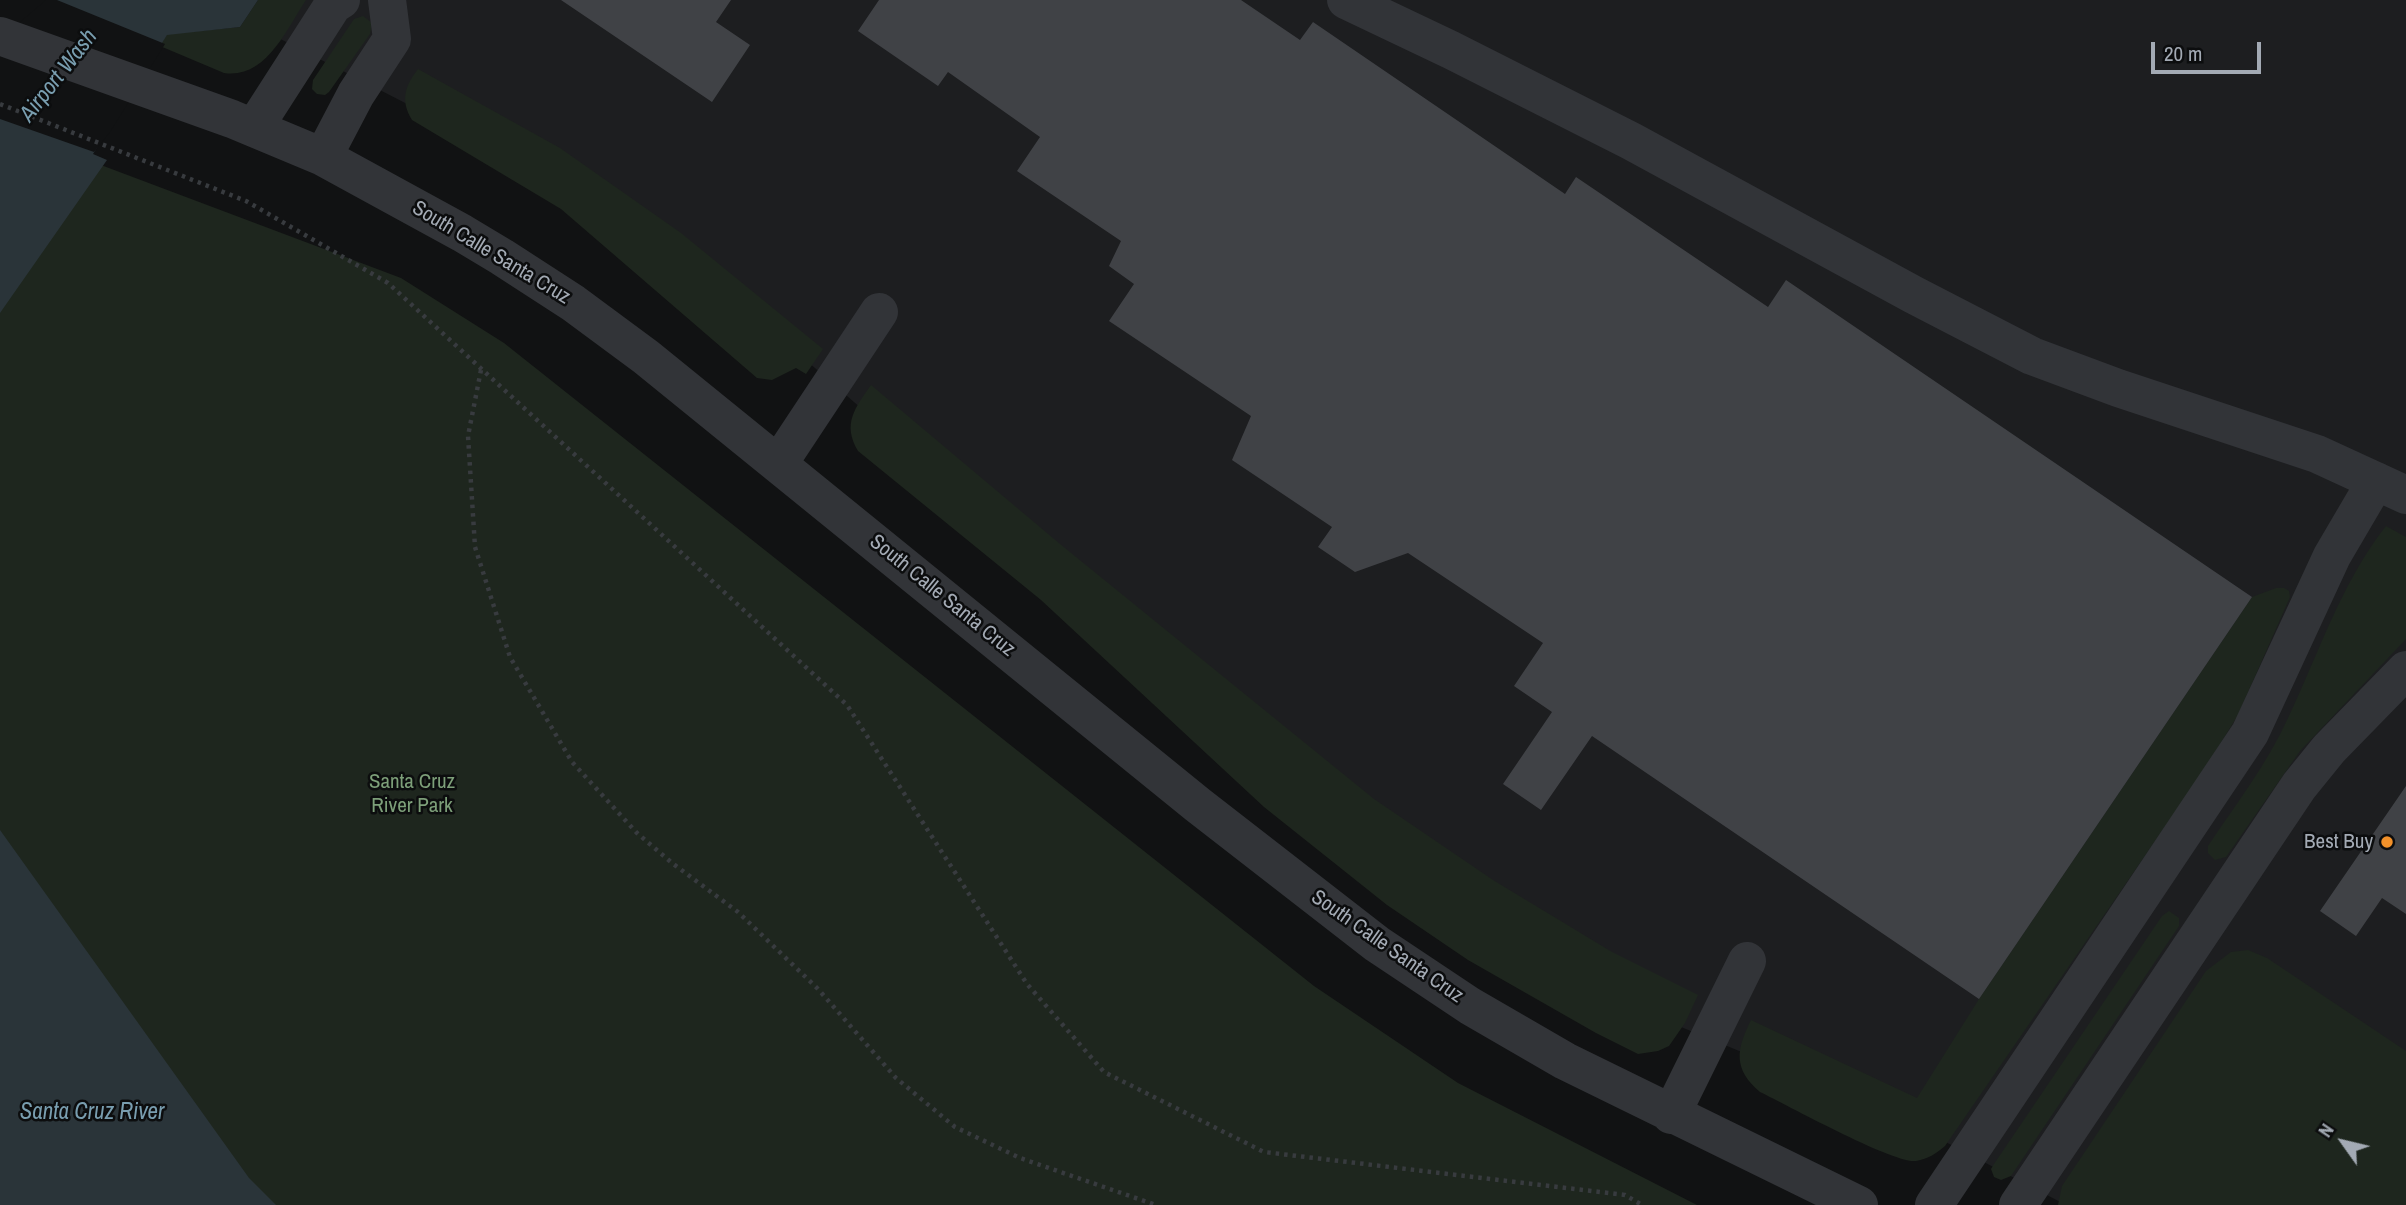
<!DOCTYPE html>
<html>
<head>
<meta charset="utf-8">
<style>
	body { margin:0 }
	#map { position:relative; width:2406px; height:1205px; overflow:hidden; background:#111213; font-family:"Archivo Narrow",sans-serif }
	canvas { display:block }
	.north { position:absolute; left:2308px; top:1107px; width:70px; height:70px; -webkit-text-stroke:5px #0c0d0e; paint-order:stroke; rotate:304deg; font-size:19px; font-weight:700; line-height:28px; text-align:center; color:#a3aab4 }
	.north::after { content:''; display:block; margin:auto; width:24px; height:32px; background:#a3aab4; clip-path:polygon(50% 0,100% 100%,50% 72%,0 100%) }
	.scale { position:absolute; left:2151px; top:42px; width:110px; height:32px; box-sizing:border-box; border:4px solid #a3aab4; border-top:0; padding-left:9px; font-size:21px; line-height:24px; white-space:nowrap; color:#a3aab4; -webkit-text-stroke:5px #0c0d0e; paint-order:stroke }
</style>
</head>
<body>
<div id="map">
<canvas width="2406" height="1205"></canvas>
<div class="north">N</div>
<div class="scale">20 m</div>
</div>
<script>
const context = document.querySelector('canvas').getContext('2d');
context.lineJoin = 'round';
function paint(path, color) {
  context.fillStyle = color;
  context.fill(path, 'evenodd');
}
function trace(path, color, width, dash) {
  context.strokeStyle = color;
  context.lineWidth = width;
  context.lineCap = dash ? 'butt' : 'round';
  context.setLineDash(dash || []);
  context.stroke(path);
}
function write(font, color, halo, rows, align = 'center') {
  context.font = font + ' "Archivo Narrow",sans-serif';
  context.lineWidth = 5;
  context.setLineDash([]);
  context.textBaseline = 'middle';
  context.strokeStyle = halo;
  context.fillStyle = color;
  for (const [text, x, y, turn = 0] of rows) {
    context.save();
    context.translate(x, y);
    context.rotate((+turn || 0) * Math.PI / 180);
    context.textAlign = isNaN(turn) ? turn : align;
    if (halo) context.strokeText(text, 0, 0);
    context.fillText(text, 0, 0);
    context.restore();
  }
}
paint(new Path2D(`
	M275,0h2131v1205h-340l-172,-90 -300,-124 -248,-160 -554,-483 -303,-202 -232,-119z`), '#1d1e20');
paint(new Path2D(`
	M258,0h48c-20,30 -40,79 -82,73l-64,-27 7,-12 73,-7z
	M363,16l9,7 -2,11 -41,58 -4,3 -8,-1 -5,-5 1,-9 41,-61z
	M418,69l142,79 121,85 142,116 -17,25 -10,-6 -24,12 -15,-2 -196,-169 -149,-89c-12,-20 -7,-34 6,-51z
	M0,127l401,151 103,65 810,643 144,97 239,122h-1697z
	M871,385l189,159 314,255 119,81 119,72 86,43 -13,28 -16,23 -11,5 -20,3 -42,-21 -128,-73 -81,-55 -123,-98 -223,-207 -183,-149c-16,-27 -3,-43 13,-66z
	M2386,526l20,11v102l-106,112 -74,106 -11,3 -7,-7v-7c28,-42 59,-82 80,-128 31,-65 53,-135 98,-192z
	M2276,588h8l5,3 1,6 -52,118 -34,55 -259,376c-8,7 -17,13 -29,15 -22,3 -129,-56 -156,-69 -27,-23 -24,-42 -9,-72l166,78 62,-99 273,-402z
	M2169,911l10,7v8l-168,250 -10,4 -7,-3 -3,-8 3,-5 168,-248z
	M2248,950l19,8 139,93v154h-348l4,-19 144,-215 25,-19z`), '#1e261e');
paint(new Path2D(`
	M52,0h206l-18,27 -73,8 -74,119 14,6 -107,153v-269z
	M0,830l249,348 27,27h-276z`), '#2a3439');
paint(new Path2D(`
	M46,0h11l108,44 -55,88 -16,20 -94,-33v-80z`), '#111213');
paint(new Path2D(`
	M561,0h170l-15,22 34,23 -38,57z
	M879,0h362l59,40 13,-18 252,172 11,-17 192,130 18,-27 466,317 -273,402 -387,-263 -51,74 -38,-26 49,-72 -38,-26 29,-43 -135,-90 -53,19 -37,-25 14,-20 -100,-67 19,-44 -142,-95 25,-37 -25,-18 12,-25 -104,-70 23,-34 -92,-65 -10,14 -80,-55z
	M2406,786v128l-24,-16 -26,38 -36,-25z`), '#404246');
trace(new Path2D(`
	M0,104l246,97 142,82 459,422 180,279 77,88 160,80 361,43 17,10
	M481,370l-13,66 7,111 35,110 62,105 65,71 35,30 66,49 80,77 78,89 59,49 65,31 136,47`), '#383b3f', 4.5, [3.5, 5]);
trace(new Path2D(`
	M1346,0l105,50 180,91 283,154 118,61 86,32 199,66 89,41
	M0,36l232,83 91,38 139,76 40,24 71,46 73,54 552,448 179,139 93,62 95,55 294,144
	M254,128l79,-123 8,-5
	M323,157l33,-63 36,-55 -5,-39
	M779,463l100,-151
	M1671,1115l76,-154
	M1934,1205l316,-472 82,-177 44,-75
	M2018,1205l281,-419 30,-37 77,-79`), '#323438', 38);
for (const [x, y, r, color] of [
	[2387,842,7,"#f2912a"]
]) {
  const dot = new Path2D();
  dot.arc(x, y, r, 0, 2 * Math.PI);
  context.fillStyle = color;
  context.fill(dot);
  trace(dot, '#0c0d0e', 2.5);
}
write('21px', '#a3aab4', '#0c0d0e', [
	["South Calle Santa Cruz",491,253,31],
	["South Calle Santa Cruz",942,596,39],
	["South Calle Santa Cruz",1387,947,35]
]);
write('21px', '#7d9f79', '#0c0d0e', [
	["Santa Cruz",412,782],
	["River Park",412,806]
]);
write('21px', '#a3aab4', '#0c0d0e', [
	["Best Buy",2373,842]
], 'right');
write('italic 23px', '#799eb0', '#0c0d0e', [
	["Airport Wash",59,76,-52],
	["Santa Cruz River",92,1113]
]);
</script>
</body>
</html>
